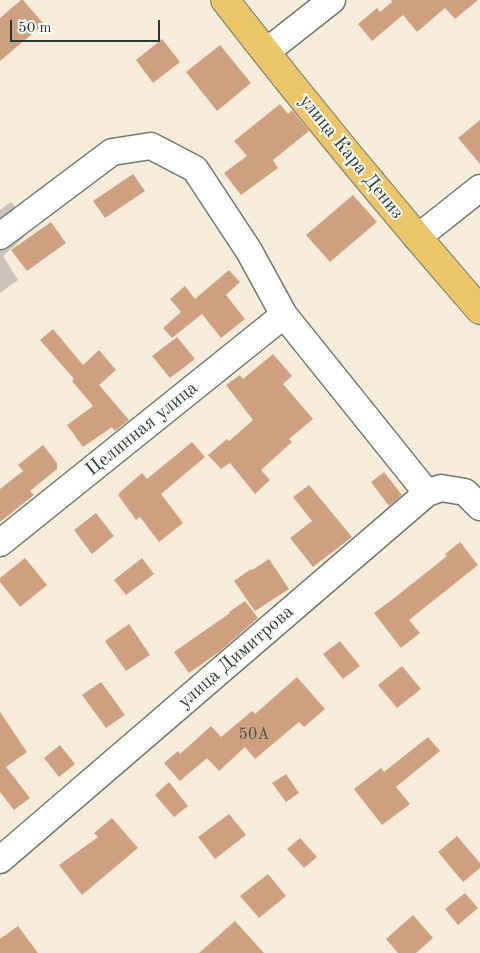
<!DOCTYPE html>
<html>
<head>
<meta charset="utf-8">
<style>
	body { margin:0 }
	#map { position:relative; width:480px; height:953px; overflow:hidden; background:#f7ecd9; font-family:"Old Standard TT",serif }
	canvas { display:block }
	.scale { position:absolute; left:10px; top:20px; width:150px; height:22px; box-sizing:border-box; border:2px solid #1f3d34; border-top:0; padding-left:6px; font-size:15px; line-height:18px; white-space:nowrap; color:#1f3d34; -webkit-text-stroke:4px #fdfcf7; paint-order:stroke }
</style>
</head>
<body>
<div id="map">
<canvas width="480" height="953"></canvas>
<div class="scale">50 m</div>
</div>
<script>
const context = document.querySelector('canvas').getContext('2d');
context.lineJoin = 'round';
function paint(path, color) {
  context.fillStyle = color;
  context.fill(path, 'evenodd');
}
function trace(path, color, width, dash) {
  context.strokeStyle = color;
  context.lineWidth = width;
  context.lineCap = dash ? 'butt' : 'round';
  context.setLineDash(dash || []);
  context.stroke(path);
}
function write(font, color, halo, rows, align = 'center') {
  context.font = font + ' "Old Standard TT",serif';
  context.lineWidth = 4;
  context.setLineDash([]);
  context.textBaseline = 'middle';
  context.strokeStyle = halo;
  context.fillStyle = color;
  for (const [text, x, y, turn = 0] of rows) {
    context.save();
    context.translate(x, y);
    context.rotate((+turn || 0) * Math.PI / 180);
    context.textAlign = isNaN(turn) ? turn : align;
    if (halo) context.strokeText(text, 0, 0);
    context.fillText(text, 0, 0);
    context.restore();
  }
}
paint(new Path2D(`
	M11,202l22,27 -30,27 15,24 -18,13v-83z`), '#cdc2b9');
paint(new Path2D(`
	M21,0h2l21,24 -44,37v-43z
	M391,0h87l-23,19 -10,-11 -28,24 -14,-17 -31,26 -14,-17 19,-16 3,4 12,-10z
	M162,39l18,23 -27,21 -17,-23z
	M220,45l31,38 -34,28 -31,-39z
	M280,104l8,10 4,-4 17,21 -36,29 5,8 -37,27 -17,-22 23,-17 -13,-15z
	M480,120v44l-22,-26z
	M133,174l12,17 -40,27 -12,-17z
	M353,195l24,27 -47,40 -24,-27z
	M51,222l15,21 -39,28 -16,-21z
	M229,270l11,12 -14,13 19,24 -24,19 -19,-24 -30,24 -9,-10 18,-16 -11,-13 15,-13 10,13z
	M53,329l30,36 16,-15 17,20 -17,15 30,35 -14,11 -3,-4 -29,20 -16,-22 26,-19 -21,-25 2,-2 -34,-39z
	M177,337l18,22 -25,19 -18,-22z
	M273,354l19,22 -9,8 30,35 -24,20 3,3 -31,28 9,10 -15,14 -25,-31 -9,6 -13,-14 19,-16 2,2 24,-21 -27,-35 14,-10 3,4z
	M192,442l13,15 -44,37 22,29 -24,19 -19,-25 -4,3 -18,-25 2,-1 -1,-1 23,-20 5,6z
	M43,445l14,18v6l-27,22 4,4 -34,27v-33l23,-18 -5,-6z
	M384,472l18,23 -13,11 -18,-24z
	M309,485l43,52 -39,30 -23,-29 22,-17 -19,-24z
	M96,513l18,23 -22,18 -18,-24z
	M460,542l18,23 -69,55 11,13 -19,15 -27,-35 19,-14 54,-43 -2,-2z
	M25,558l22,27 -27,22 -20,-25v-4z
	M142,558l12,16 -28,21 -12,-15z
	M269,559l20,30 -34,22 -21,-30 17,-12 1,1z
	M245,601l13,17 -39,34 -30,21 -15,-21 56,-39 -1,-1z
	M129,624l21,31 -24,16 -21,-30z
	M340,641l20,25 -17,13 -20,-25z
	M402,666l19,23 -24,19 -19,-23z
	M297,677l28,32 -21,18 -5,-5 -44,37 -10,-12 -26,24 -12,-13 -27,23 -16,-18 14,-12 2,3 31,-28 10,11 31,-26 3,3z
	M101,682l24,33 -19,13 -24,-33z
	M0,712l27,40 -21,15 24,31 -16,12 -14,-18z
	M428,737l12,14 -44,36 14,17 -28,21 -28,-36 27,-21 3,4z
	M60,745l15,19 -16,13 -15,-19z
	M286,774l13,19 -13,9 -14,-19z
	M169,782l19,24 -14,11 -19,-22z
	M229,814l17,21 -31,24 -17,-22z
	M112,818l26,30 -56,47 -23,-30 39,-28 -4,-4z
	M457,836l23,27v5l-17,14 -25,-30z
	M300,838l17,19 -13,11 -17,-19z
	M268,874l18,22 -27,22 -19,-22z
	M465,893l13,15 -20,17 -13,-16z
	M413,915l20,23 -17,15h-18l-12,-14z
	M235,921l29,32h-65z
	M18,926l20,27h-38v-14z`), '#cfa07f');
const minor = new Path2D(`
	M266,52l66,-52
	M0,236l112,-84 39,-6 44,23 54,82 35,64 143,178
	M417,238l63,-50
	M0,543l284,-228
	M0,860l427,-367 14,-5 24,4 15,15`);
const major = new Path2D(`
	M225,0c82,106 167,209 255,310`);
trace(minor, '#6b7a6e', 29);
trace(major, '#6b7a6e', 30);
trace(minor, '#fff', 26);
trace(major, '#edc569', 28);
write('16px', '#4b5647', null, [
	["50А",254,735]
]);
write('19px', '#1f3d34', '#fdfcf7', [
	["улица Кара Дениз",351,157,51],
	["Целинная улица",142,429,-39],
	["улица Димитрова",236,657,-41]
]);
</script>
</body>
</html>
